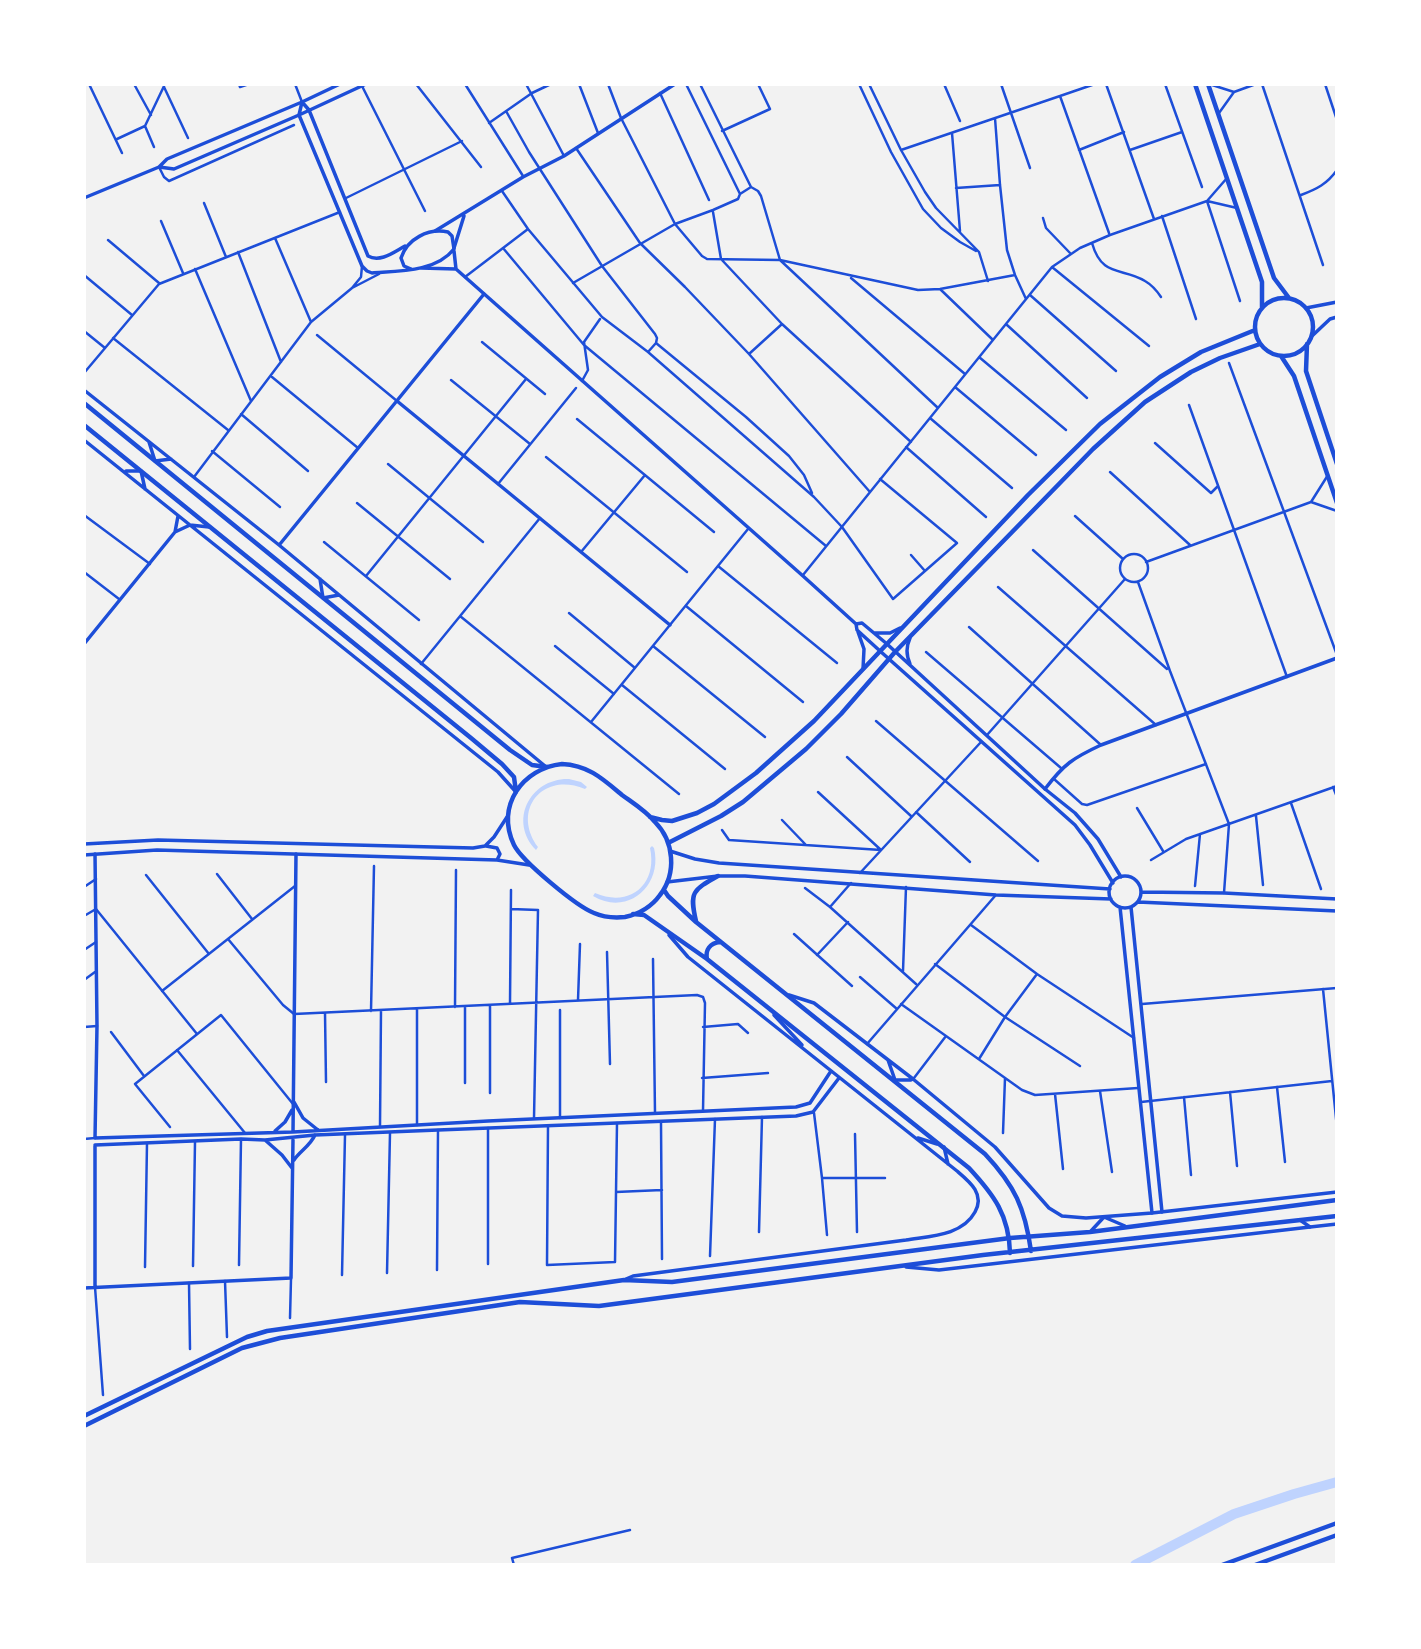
<!DOCTYPE html>
<html>
<head>
<meta charset="utf-8">
<style>
	body { margin:0 }
	#map { position:relative; width:1421px; height:1649px; overflow:hidden; background:#f2f2f2; font-family:"Space Grotesk",sans-serif }
	canvas { display:block }
	.frame { position:absolute; inset:0; border:86px solid #fff; pointer-events:none }
</style>
</head>
<body>
<div id="map">
<canvas width="1421" height="1649"></canvas>
<div class="frame"></div>
</div>
<script>
const context = document.querySelector('canvas').getContext('2d');
context.lineJoin = 'round';
function paint(path, color) {
  context.fillStyle = color;
  context.fill(path, 'evenodd');
}
function trace(path, color, width, dash) {
  context.strokeStyle = color;
  context.lineWidth = width;
  context.lineCap = dash ? 'butt' : 'round';
  context.setLineDash(dash || []);
  context.stroke(path);
}
paint(new Path2D(`
	M569,779l12,3 6,5 -2,2c-42,-18 -74,21 -47,58l-2,3c-28,-29 -6,-72 33,-71z
	M652,846l2,2c9,37 -26,69 -61,48l2,-3c34,15 63,-8 55,-45z`), '#bfd3fe');
trace(new Path2D(`
	M1135,1565l99,-51 60,-20 43,-12`), '#bfd3fe', 10);
trace(new Path2D(`
	M89,84l33,69
	M134,84l17,31
	M239,84l1,3 9,-3
	M295,84l7,18
	M416,84l65,83
	M465,84l58,92
	M526,84l38,72
	M579,84l19,49
	M686,84l54,110 11,-7 -51,-103
	M859,84l32,68 32,57 18,19 19,14 16,9
	M869,84l32,66 24,42 11,16 43,44 9,29
	M944,84l16,37
	M1001,84l29,84
	M1095,84l-35,12 49,137
	M1106,84l48,135
	M1165,84l37,103
	M1209,84l25,8
	M1262,84l61,181
	M1325,84l12,36
	M362,86l63,125
	M164,87l24,51
	M660,93l49,107
	M506,111l23,41 73,114 53,68 2,4 -1,5
	M1219,113l15,-21 22,-8
	M995,118l5,67 7,65 8,25 11,24
	M489,123l43,-30 19,-9
	M722,131l48,-22 -12,-25
	M952,133l8,98
	M117,139l28,-13
	M154,147l-9,-21 20,-42
	M576,148l64,95 45,44 64,67 121,138
	M901,150l159,-54
	M1079,150l45,-18
	M1130,150l52,-18
	M159,167l5,10 5,4 125,-56
	M751,187l7,4 3,5 19,64 158,148
	M956,188l44,-3
	M502,191l26,38 74,88 46,35 166,145 28,30 51,72 64,-56 -77,-64
	M740,194l-2,5 -25,11 -38,14 27,32 5,3 73,1 138,30 22,-1 75,-14
	M1301,195c16,-6 26,-11 36,-25
	M346,198l116,-57
	M1207,201l33,100
	M1207,201l30,7
	M204,203l22,54
	M713,212l8,47 61,65 129,118
	M1162,216l34,103
	M1043,218l3,10 24,25
	M161,221l22,52
	M275,238l36,84
	M108,240l51,43
	M1092,243c10,35 30,24 53,38 7,4 12,10 16,16
	M503,248l81,97 242,201
	M238,252l43,110
	M362,266l-1,11 -9,11 27,-14
	M1052,267l97,79
	M195,269l56,132
	M84,275l48,40
	M465,277l63,-48
	M851,278l114,96
	M573,283l102,-59 -54,-106 -13,-34
	M940,289l53,51
	M1030,295l86,76
	M1007,325l80,73
	M84,331l21,17
	M317,335l80,66
	M113,338l115,92
	M482,342l63,52
	M648,352l8,-9 90,74 43,39 15,19 8,18
	M749,354l33,-30
	M979,357l87,73
	M1229,363l108,292
	M84,373l75,-89 181,-72
	M272,377l86,71
	M451,380l79,64
	M582,381l6,-11 -4,-28 16,-23
	M955,387l81,68
	M1189,405l98,272
	M241,414l67,57
	M930,418l82,70
	M577,419l137,113
	M1155,443l56,50 7,-7
	M906,447l80,70
	M212,451l68,56
	M546,457l141,115
	M388,464l95,78
	M1110,472l80,73
	M194,477l117,-155 41,-34
	M498,484l78,-96
	M1311,502l17,-27
	M1311,502l26,9
	M357,503l93,76
	M84,515l66,49
	M1075,516l48,43
	M324,542l95,78
	M1033,550l134,119
	M581,552l64,-77
	M1120 568a14 14 0 1 1 28 0a14 14 0 1 1-28 0Z
	M911,555l14,16
	M1146,562l165,-60
	M718,566l119,97
	M84,572l35,27
	M803,575l249,-308 28,-19 30,-13 97,-34 20,-23
	M366,576l160,-197
	M1138,582l32,89 59,153 -5,69
	M998,587l158,138
	M686,606l117,96
	M569,613l66,55
	M460,616l219,178
	M969,627l132,118
	M555,646l59,48
	M653,646l112,91
	M926,652l135,116
	M421,664l119,-146
	M622,685l103,84
	M876,721l162,140
	M591,722l157,-193
	M987,735l138,-156
	M847,757l64,59
	M1054,779l28,25 5,1 119,-41
	M1333,787l4,10
	M818,792l63,58
	M1291,803l30,86
	M1137,808l26,43
	M916,812l54,50
	M1256,816l7,69
	M782,820l24,25
	M722,830l7,10 152,10
	M1151,860l35,-21 151,-53
	M860,873l121,-131
	M217,874l35,45
	M146,875l63,79
	M851,883l-21,24 86,77
	M1195,886l5,-52
	M84,887l12,-8
	M805,888l25,19
	M511,909l27,1 -4,208
	M84,916l12,-7 101,125
	M971,925l66,49 97,64
	M794,934l58,52
	M228,939l55,66 11,9 403,-19 6,2 2,6 -2,108
	M84,950l12,-8
	M607,952l3,112
	M817,955l31,-33
	M653,959l2,154
	M935,964l70,53 75,49
	M903,971l3,-84
	M860,977l37,32
	M84,980l11,-8
	M1323,989l14,139
	M162,991l133,-105
	M578,1000l2,-56
	M510,1003l1,-113
	M901,1004l121,86 13,5 103,-7
	M1142,1004l195,-16
	M455,1007l1,-137
	M417,1009v116
	M371,1011l3,-145
	M325,1013l1,69
	M84,1027l13,-1
	M703,1027l35,-3 10,9
	M111,1032l33,44
	M867,1044l128,-148
	M177,1050l68,83
	M979,1059l26,-42 32,-43
	M702,1078l66,-5
	M914,1078l32,-42
	M465,1083v-77
	M1277,1087l8,75
	M1100,1091l12,81
	M1230,1092l7,74
	M490,1093v-88
	M1055,1094l8,75
	M1184,1097l7,78
	M1141,1102l191,-21
	M814,1113l8,65 5,57
	M560,1118v-108
	M661,1123l1,136
	M380,1126l1,-116
	M548,1126l-1,139 68,-3 2,-139
	M170,1127l-35,-43 86,-69 72,89
	M1003,1133l2,-55
	M855,1134l2,98
	M84,1139l11,-1
	M822,1178h63
	M616,1192l46,-2
	M759,1232l3,-115
	M710,1256l5,-137
	M488,1264v-136
	M239,1265l2,-126
	M193,1266l2,-124
	M145,1267l2,-124
	M437,1270l1,-140
	M387,1273l3,-140
	M342,1275l3,-140
	M225,1281l2,56
	M189,1283l1,66
	M95,1287l8,108
	M290,1318l1,-39
	M514,1565l-2,-7 118,-28`), '#1d4ed8', 2.5);
trace(new Path2D(`
	M159,167l15,2 125,-54
	M84,198l75,-31 8,-8 135,-57
	M435,231l88,-54 41,-21 111,-72
	M454,248l10,-32
	M84,390l195,155 266,221
	M397,401l273,224
	M84,440l414,332 18,20
	M149,442l6,19 16,-2
	M126,471h15l4,18
	M175,532l3,-16
	M280,544l204,-250
	M320,579l3,19 16,-3
	M84,644l91,-112 15,-7 19,2
	M1045,789c19,-25 28,-31 56,-44l236,-87
	M95,854l2,172 -2,112
	M789,995l25,8 99,76 82,68 54,61 13,8 24,2 66,-5 185,-21
	M774,1015l28,30
	M888,1060l7,20h16
	M294,1102l9,16 15,12
	M275,1131l10,-9 7,-12
	M293,1132l3,-278
	M95,1138l198,-6 195,-11 308,-14 14,-4 21,-32
	M918,1138l19,6
	M265,1140l17,15 10,13
	M95,1145l146,-6 24,1 50,-5 123,-5 358,-14 17,-4 26,-34
	M944,1147l4,17
	M294,1160c6,-9 16,-14 21,-25
	M906,1267l33,3 371,-43
	M626,1279l7,-3 273,-36c23,-4 56,-4 69,-28 10,-18 -5,-30 -18,-41l-269,-214 -19,-22
	M95,1287v-141
	M84,1288l207,-10 2,-138`), '#1d4ed8', 3.5);
trace(new Path2D(`
	M302,102l-3,13 63,151 5,5 5,2c27,-2 64,-1 82,-24l-2,-13 -4,-4c-20,-4 -41,7 -47,26l3,8 7,3
	M302,102l7,8 59,146c12,7 26,-4 37,-10
	M302,102l38,-18
	M299,115l67,-31
	M454,251l2,18
	M421,268l35,1 347,307 53,48 1,6 23,21 195,174 15,20 23,38
	M1306,308l31,-6
	M1312,336l18,-17 7,-2
	M856,624l6,-1 25,21 158,145 30,24 23,26 23,38
	M858,632l6,17 -1,20
	M874,633h16l10,-5
	M910,638c-4,9 -4,16 0,26
	M84,844l74,-4 315,8 12,-2 9,-9 13,-20
	M486,846l11,2 3,6 -3,6
	M670,851l25,8 24,4 391,26
	M84,855l73,-5 340,10 32,5
	M1109 892a16 16 0 1 1 32 0a16 16 0 1 1-32 0Z
	M667,882l51,-6h27l251,19 115,4
	M1141,892l83,1 113,6
	M1138,902l199,9
	M1120,907l32,306
	M1131,907l31,305
	M1300,1220l10,7 27,-3
	M1091,1231l13,-14 21,9`), '#1d4ed8', 3.5);
trace(new Path2D(`
	M1195,84l67,198v25
	M1208,84l66,194 15,20
	M1255 327a29 29 0 1 1 58 0a29 29 0 1 1-58 0Z
	M1307,344l-1,27 31,93
	M1281,356l13,20 43,127
	M84,403l426,347 22,15 15,2
	M84,425l387,313 31,26 12,13 2,15
	M562,764c26,1 41,15 60,31 11,8 24,16 33,27 19,19 22,51 5,73 -8,11 -21,19 -35,22 -10,1 -22,0 -31,-4 -18,-7 -72,-52 -80,-68 -19,-39 9,-77 48,-81z
	M650,817l12,3 10,1 25,-8 17,-9 42,-31 58,-52 214,-226 72,-71 60,-47 41,-25 54,-22
	M668,843l53,-27 22,-14 63,-53 35,-35 54,-62 162,-166 36,-37 52,-47 46,-30 29,-14 40,-14
	M664,890l4,6 28,26 289,232c30,32 40,54 46,97
	M633,914l11,1 63,44 262,209c25,27 40,47 41,85
	M696,921c-7,-29 -3,-31 22,-45
	M707,959c-2,-9 3,-16 13,-17
	M84,1416l163,-79 20,-6 357,-51 48,2 338,-44 80,-6 247,-32
	M84,1426l158,-78 38,-10 240,-36 79,4 384,-51 354,-39`), '#1d4ed8', 4.5);
trace(new Path2D(`
	M1222,1565l115,-42
	M1255,1565l82,-30`), '#1d4ed8', 4.5);
</script>
</body>
</html>
